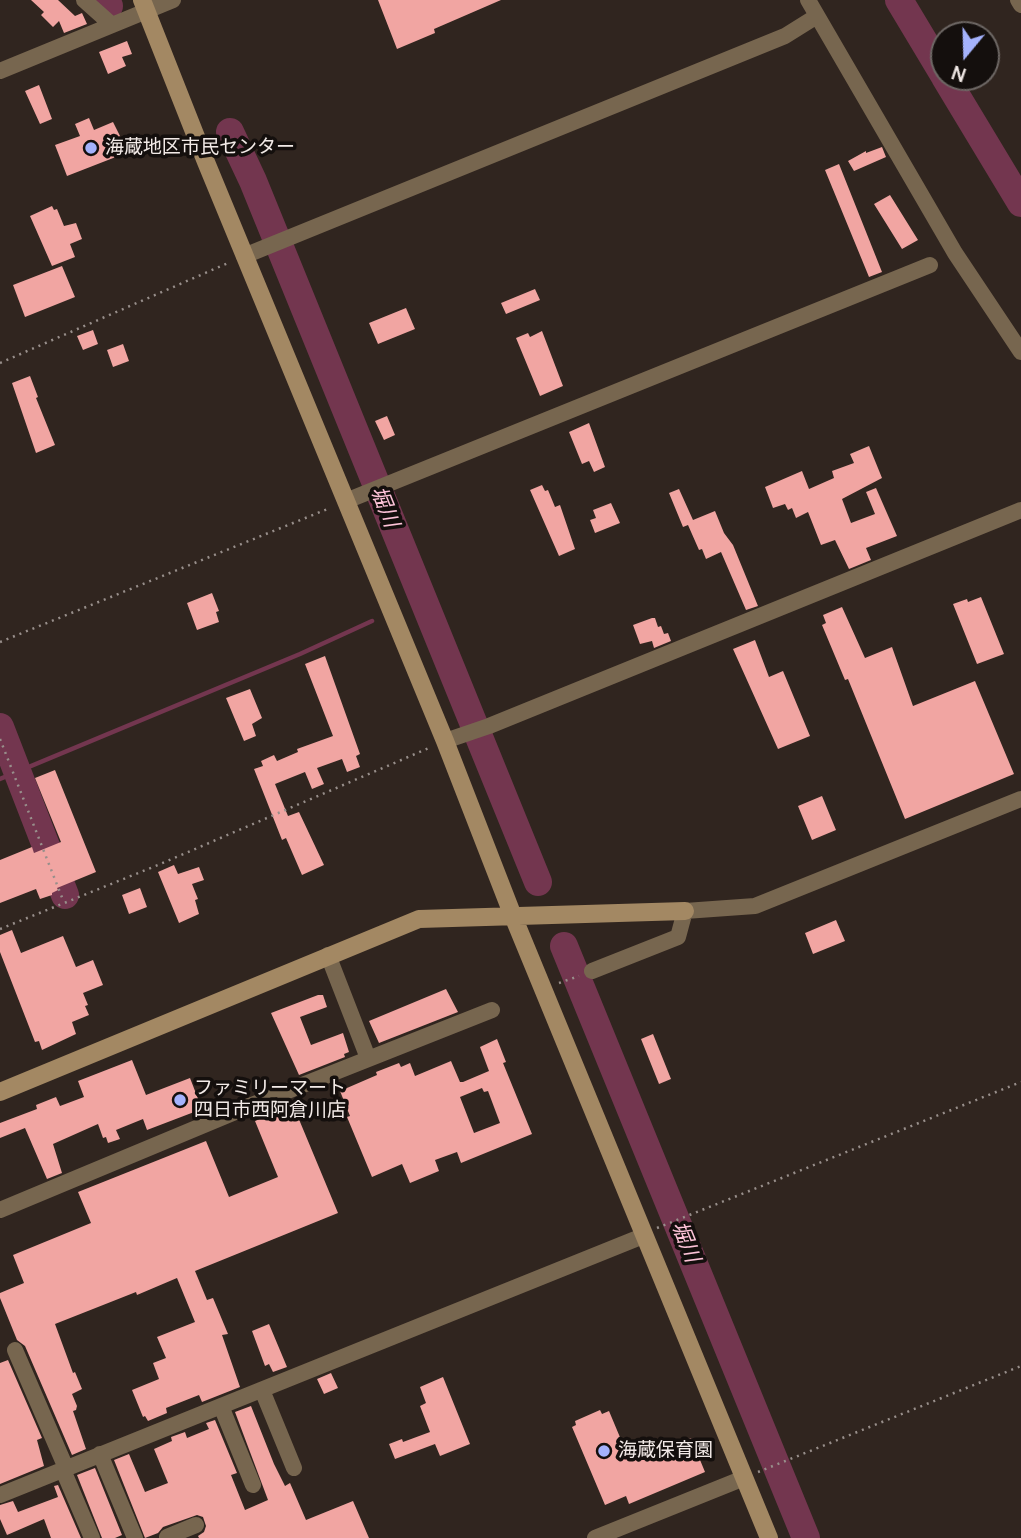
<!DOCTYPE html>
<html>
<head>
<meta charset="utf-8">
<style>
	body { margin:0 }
	#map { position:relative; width:1021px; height:1538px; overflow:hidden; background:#30251f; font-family:Manrope,sans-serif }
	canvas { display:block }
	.north { position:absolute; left:930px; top:21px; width:70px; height:70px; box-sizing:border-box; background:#140f0d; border:2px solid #6d6764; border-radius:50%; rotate:199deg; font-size:19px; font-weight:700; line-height:28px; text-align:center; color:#f2eae7 }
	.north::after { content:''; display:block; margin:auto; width:24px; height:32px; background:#a4b2fc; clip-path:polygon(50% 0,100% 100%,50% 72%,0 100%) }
</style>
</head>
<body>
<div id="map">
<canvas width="1021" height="1538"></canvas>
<div class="north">N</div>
</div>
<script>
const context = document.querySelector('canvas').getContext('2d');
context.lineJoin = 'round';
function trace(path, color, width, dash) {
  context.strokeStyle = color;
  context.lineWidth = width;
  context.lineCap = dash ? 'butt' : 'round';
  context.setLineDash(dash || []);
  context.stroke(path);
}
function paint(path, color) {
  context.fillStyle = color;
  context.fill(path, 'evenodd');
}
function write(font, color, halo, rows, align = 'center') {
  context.font = font + ' Manrope,"Noto Sans JP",sans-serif';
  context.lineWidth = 7;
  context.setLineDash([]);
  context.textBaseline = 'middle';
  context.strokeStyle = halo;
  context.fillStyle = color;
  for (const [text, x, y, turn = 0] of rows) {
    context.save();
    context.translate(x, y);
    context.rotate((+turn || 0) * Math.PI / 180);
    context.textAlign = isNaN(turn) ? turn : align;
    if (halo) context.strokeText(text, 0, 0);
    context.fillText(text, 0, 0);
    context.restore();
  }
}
trace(new Path2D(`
	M0,779l300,-125 72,-33`), '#73364f', 4.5);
trace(new Path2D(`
	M103,0l6,6
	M899,0l45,75
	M945,77l76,126
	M230,132l23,49 285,701
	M0,727l65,168
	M564,946l242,592`), '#73364f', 28);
paint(new Path2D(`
	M31,0h27l17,16 7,-3 5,11 -23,9 -5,-12 -6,6 -12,-12 3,-3z
	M378,0h123l-67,29 1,4 -38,16z
	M127,41l5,13 -10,3 4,9 -18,8 -9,-22z
	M39,85l13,34 -12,5 -15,-33z
	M89,118l5,12 19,-8 14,28 -1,3 -59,23 -12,-31 25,-9 -5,-12z
	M882,147l4,10 -32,14 -6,-10 18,-10v2z
	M839,164l43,108 -13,5 -44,-107z
	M890,195l28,45 -16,9 -28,-45z
	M52,206l2,4 3,-1 7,17 12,-3 6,16 -12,5 5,13 -23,9 -22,-50z
	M62,266l13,31 -50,20 -12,-32z
	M535,289l5,11 -34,14 -5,-11z
	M406,308l9,21 -37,15 -9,-21z
	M93,330l5,14 -15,6 -6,-14z
	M542,331l21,55 -23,10 -24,-58 12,-5 2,4z
	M123,344l6,17 -16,6 -6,-17z
	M30,376l8,21 -2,1 19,47 -19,8 -24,-70z
	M387,416l8,19 -11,5 -9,-19z
	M589,423l16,44 -11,5 -5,-11 -7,3 -13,-32z
	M869,446l13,32 -40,21 9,24 24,-9 -9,-22 10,-4 21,48 -31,12 5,12 -22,9 -14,-29 -14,5 -13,-33 -12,6 -4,-10 -4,2 -3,-6 -12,4 -8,-21 37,-16 7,18 25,-11 -2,-7 22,-8 -4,-9z
	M542,485l3,6 3,-1 7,17 5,-2 15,44 -16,7 -29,-66z
	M679,489l14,31 22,-9 9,22 9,12 25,61 -12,4 -25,-58 -15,7 -4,-10 -3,1 -11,-25 -5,2 -14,-34z
	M611,503l9,20 -25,10 -5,-13 6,-2 -3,-8z
	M212,593l7,18 -3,1 3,10 -22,8 -10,-27z
	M981,597l23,57 -27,10 -24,-60 14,-5 1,3z
	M842,607l23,51 27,-11 21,59 62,-25 39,93 -109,45 -57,-140 -3,1 -23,-55 4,-2 -3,-8z
	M652,618h3l3,9 3,-1 3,8 4,-1 3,8 -17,7 -2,-7 -12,3 -7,-19z
	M755,640l14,37 14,-6 27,65 -32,13 -45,-100z
	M325,656l35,98 -4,2 4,11 -13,5 -5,-13 -25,9 7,16 -12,5 -7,-17 -30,12 13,32 11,-4 25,53 -22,10 -16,-37 -4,2 -28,-71 9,-3 -2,-5 13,-6 3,6 21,-9 -1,-3 36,-13 -28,-72z
	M250,689l12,29 -10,6 4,12 -12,5 -18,-43z
	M55,770l41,102 -39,16 1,2 -6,3v2l-12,4 -4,-10 -36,14v-43l32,-13 2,6 27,-11 -26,-64z
	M822,796l14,34 -24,10 -14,-34z
	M174,865l4,9 21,-7 5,13 -12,4 6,15 -3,1 4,14 -20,9 -21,-51z
	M140,888l7,19 -18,7 -7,-19z
	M836,920l9,21 -32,13 -8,-21z
	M12,930l9,23 42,-17 13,31 17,-7 10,25 -20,8 5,12 -3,1 4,9 -17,7 4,12 -34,16 -3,-9 -4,1 -35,-90v-17z
	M446,989l12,23 -79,31 -10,-22z
	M318,995h5l4,12 -27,10 11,28 32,-12 6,19 -5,2 1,3 -46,18 -28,-62z
	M653,1034l18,45 -12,5 -18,-45z
	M497,1039l9,23 -3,1 29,71 -71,29 -4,-11 -22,8 4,11 -29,12 -8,-19 -30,13 -25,-60 3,-1 -10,-25 37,-16 -1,-3 23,-9 2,4 9,-4 5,13 36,-15 9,21h3l26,-11 -9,-24zM482,1088l2,4 4,-1 12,32 -26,10 -14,-36z
	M132,1060l14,35 44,-17 12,31 -55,21 -4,-11 -27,11 4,9 -12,4 -2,-6 -3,1 -5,-14 -45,20 9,29 -15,6 -22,-51 -25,10v-15l37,-14 -1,-4 20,-8 4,9 24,-9 -6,-16z
	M293,1105l45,108 -143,58 12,29 6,-2 15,36 -6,1 18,52 -38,15 -3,-7 -33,13 1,5 -19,8 -3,-5 -2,1 -11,-27 27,-11 -6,-16 13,-5 -9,-21 38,-15 -18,-44 -40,17 -1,-3 -81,32 18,49 2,-1 7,17 -10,5 5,12 -1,4 -3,1 13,38 -14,6 -47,-109 -8,-6 -17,-42v-5l24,-10 -11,-28 78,-32 -13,-31 128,-51 23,56 49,-20 -23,-56z
	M269,1324l18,43 -14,5 -4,-8 -4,2 -13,-35z
	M8,1360l34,78 -5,2 7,26 -44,18v-121z
	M331,1373l7,15 -14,6 -7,-15z
	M443,1377l27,67 -30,12 -5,-12 -40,15 -6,-15 13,-5 1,3 27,-10 -10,-26 6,-3 -6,-16z
	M251,1406l23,58 11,22 5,-3 16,37 47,-19 16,37h-170l-1,-2 6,-4 2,-6 -3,-9 -6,-2 -34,12 -5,6 -13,5 -31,-78 15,-6 16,38 23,-9 -14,-34 18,-8 -1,-4 14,-5 2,6 22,-9 -3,-6 9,-3 22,53 -6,2 14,35 23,-10 -33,-88z
	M600,1410l2,4 7,-3 18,43 9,-3 4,9 51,-22 14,34 -76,32 -3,-8 -21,9 -33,-78 4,-2 -1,-4z
	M95,1468l27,67 -7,3h-13l-25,-63z
	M58,1485l23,53h-30l-7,-19 -37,16 -7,-16v-14l13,-4 5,11 40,-15 -4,-11z`), '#f1a5a2');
trace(new Path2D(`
	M0,363l228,-100
	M0,642l330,-134
	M0,739l63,161
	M0,929l158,-64 271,-117
	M559,983l20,-7
	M657,1228l364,-146
	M758,1472l263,-106`), '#988f8b', 2.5, [2, 5]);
trace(new Path2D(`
	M84,0l28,25
	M808,0l147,253 66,99
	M1018,0l3,5
	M0,71l173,-71
	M244,256l541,-220 32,-20
	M346,501l584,-236
	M445,741l44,-15 532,-216
	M328,955l40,103
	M592,971l86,-34 7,-26 70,-5 266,-107
	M0,1210l247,-103 245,-97
	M15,1350l51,118
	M262,1390l32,78
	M221,1406l32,79
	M100,1454l35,84
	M63,1470l29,68
	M0,1495l643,-259
	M167,1537l29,-12
	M595,1538l149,-60`), '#77664f', 16);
trace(new Path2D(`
	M142,0l64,162 239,579 68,175 256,622
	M0,1092l419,-173 266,-8`), '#a38863', 18);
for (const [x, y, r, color] of [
	[91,148,7,"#a4b2fc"],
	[180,1100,7,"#a4b2fc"],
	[604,1451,7,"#a4b2fc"]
]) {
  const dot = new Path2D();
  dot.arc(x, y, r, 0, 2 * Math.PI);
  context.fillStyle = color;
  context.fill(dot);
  trace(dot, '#140f0d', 2.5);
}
write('19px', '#f2eae7', '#140f0d', [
	["海蔵地区市民センター",105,148],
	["ファミリーマート",194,1089],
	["四日市西阿倉川店",194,1111],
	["海蔵保育園",618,1451]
], 'left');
write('italic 21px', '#fdc3d8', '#140f0d', [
	["堀川",384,507,68],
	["堀川",685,1242,68]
]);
</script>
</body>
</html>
